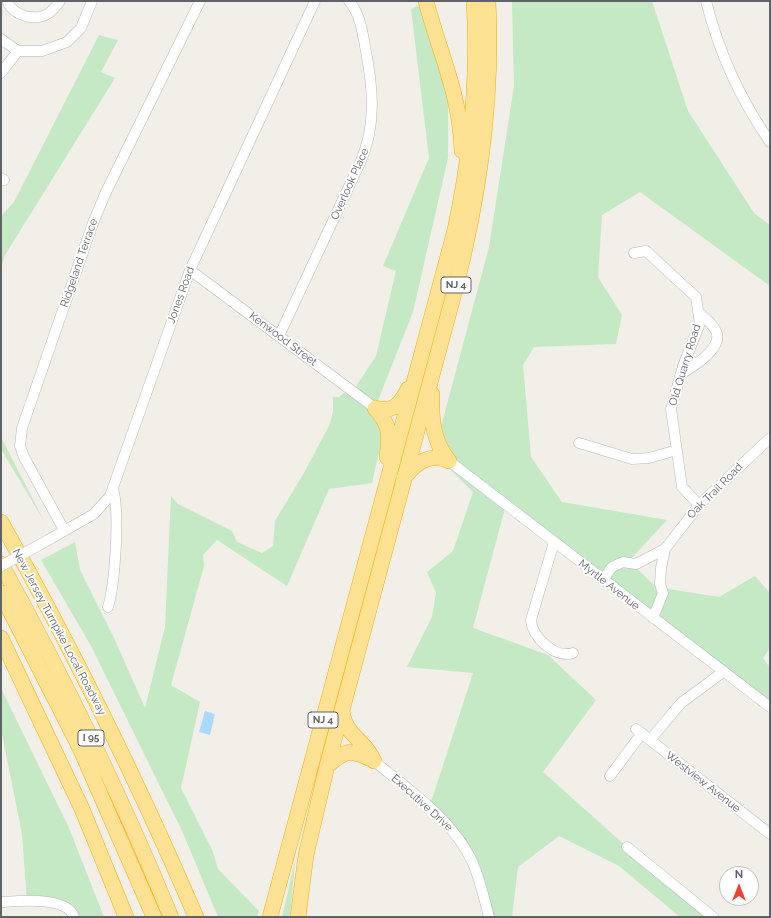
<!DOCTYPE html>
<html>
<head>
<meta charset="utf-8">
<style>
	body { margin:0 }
	#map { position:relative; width:771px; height:918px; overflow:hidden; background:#f1efe8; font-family:Raleway,sans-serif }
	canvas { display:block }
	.frame { position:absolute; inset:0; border:2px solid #5f6368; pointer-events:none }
	.north { position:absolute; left:719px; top:866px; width:40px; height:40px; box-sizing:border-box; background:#fff; border:1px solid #bfc1c3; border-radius:50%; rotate:0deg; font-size:11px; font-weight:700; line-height:16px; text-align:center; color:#5f6368 }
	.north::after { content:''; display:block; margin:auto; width:14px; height:18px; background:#ea4335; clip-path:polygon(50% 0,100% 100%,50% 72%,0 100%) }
</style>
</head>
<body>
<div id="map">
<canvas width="771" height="918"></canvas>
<div class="frame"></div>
<div class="north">N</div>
</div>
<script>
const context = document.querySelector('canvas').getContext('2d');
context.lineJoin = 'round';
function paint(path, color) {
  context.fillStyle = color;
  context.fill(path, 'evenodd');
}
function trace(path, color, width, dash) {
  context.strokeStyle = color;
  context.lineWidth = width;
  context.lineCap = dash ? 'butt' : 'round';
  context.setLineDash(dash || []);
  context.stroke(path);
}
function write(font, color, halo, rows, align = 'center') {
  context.font = font + ' Raleway,sans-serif';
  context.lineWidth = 3.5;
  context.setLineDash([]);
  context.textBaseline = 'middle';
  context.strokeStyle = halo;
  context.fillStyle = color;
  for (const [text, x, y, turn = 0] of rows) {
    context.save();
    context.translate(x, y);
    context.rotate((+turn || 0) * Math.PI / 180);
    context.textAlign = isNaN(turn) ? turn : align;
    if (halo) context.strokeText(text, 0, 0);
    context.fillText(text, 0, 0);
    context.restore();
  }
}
paint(new Path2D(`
	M512,1h140l36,110 66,102 16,12v61l-130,-94 -38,23 -4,62 24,38 -6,29 -82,3 -11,18 8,92 31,45 105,18 -38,41 27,26 63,10 36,-21 15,17v55l-7,10 7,10v34l-265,-194 -32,120 75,27 48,45 -53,72 84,75 85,70h-32l-61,-51 -60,-30 -41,31 -6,50h-23l-17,-56 -47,-57 7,-5 41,-126 -66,-6 25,-50 4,-24 -9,-21 26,-21 20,-59 -39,-39 55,-206 25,-161z
	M422,4l26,96v58l-35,154 -38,96 7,25 -1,11 -9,39 -43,6 -42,97 -70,-46 -14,15 1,11 -33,119 29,17 -19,86 32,64 5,17 41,42 -2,6h-39l-35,-84 -92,-187 -50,-86 34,-18 5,28 34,68 31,70 20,-81 6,-131 7,8 54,27 5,11 25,11 11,-7 2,-25 29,-48 26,-49 3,-13v-14h6l10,-8 4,2 23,-35 20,-85 -13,-5 46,-108 -18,-149z
	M99,35l19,5 -17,32 14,6 -110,177 -4,13v-52l13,-14z
	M1,437l43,84 -43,-72z
	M1,688l68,140 35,89h-30l-6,-10 -41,-5 -5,-68 -21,-105z
	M295,861l-5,56h-8z`), '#c5e8c5');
paint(new Path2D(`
	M205,711l10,3 -5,21 -11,-3z`), '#aadaff');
const minor = new Path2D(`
	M7,1c6,15 29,21 42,12 4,-3 8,-8 11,-12
	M706,1c13,52 34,98 64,141
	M1,39l17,12h24l25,-9 14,-14 11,-27
	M1,73l17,-22
	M1,178l3,2
	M634,253l12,-2 50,46 4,26 -17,43 -12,43 11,78 17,18
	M190,270l185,138
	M279,336l81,-173c17,-38 13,-76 5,-117 -3,-16 -5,-32 -16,-45
	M681,374c13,-8 43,-26 35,-43 -4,-8 -12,-14 -18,-19
	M579,443l53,16 17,-1 28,-8
	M449,461l321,246
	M64,530l-40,-73 -4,-11 2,-18 71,-205 13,-31 94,-191
	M50,539l44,-25 16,-18 80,-226 125,-269
	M554,542l-23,78c1,17 24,39 42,33
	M603,579l9,-12 11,-5 13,2 29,-15 34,-44 71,-67
	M108,607c7,-23 12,-96 5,-118
	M653,618l10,-25 -3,-9 1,-16 4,-19
	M636,729l134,105
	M650,740l31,-37 42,-31
	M374,761c35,29 78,58 98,100 8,18 12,37 17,56
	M610,776l32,-43
	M627,847l86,70
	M1,902c19,-1 66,-6 73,15`);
const highway = new Path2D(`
	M426,1c14,54 34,92 36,150
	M432,394c-1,24 1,48 17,67
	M375,408c16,18 15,27 12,49
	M375,408c18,5 26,-4 33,-19
	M404,478c11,-15 27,-26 45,-17
	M1,522c72,128 137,260 195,395
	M1,564c63,114 120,232 170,353
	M1,593l79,155 74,169
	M1,638l81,171 44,108
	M342,709c2,27 23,30 32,52
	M327,766c19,-17 24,-17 46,-6
	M270,917l185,-687c16,-75 24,-152 19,-229
	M298,917l8,-62 21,-89 129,-480c24,-94 37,-188 32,-285`);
trace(minor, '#b5b8bc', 11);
trace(highway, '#f9ab00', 16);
trace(minor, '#fff', 10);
trace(highway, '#fde293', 15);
const minorBridge = new Path2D(`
	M1,566l49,-27`);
trace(minorBridge, '#b5b8bc', 11, []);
trace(minorBridge, '#fff', 10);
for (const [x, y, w] of [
	[456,285,30],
	[323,720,30],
	[91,738,26]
]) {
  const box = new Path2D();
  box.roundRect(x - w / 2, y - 8, w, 16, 3);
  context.fillStyle = '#fff';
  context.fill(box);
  trace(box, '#5f6368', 1);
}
write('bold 10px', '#5f6368', null, [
	["NJ 4",456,285],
	["NJ 4",323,720],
	["I 95",91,738]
]);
write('11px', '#5f6368', '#fff', [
	["Overlook Place",350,184,-66],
	["Ridgeland Terrace",79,263,-71],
	["Jones Road",181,295,-70],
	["Kenwood Street",283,339,37],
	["Old Quarry Road",685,365,-73],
	["Oak Trail Road",715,491,-45],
	["Myrtle Avenue",609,585,38],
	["New Jersey Turnpike Local Roadway",59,632,62],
	["Westview Avenue",703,782,38],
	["Executive Drive",422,803,42]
]);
</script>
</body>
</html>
